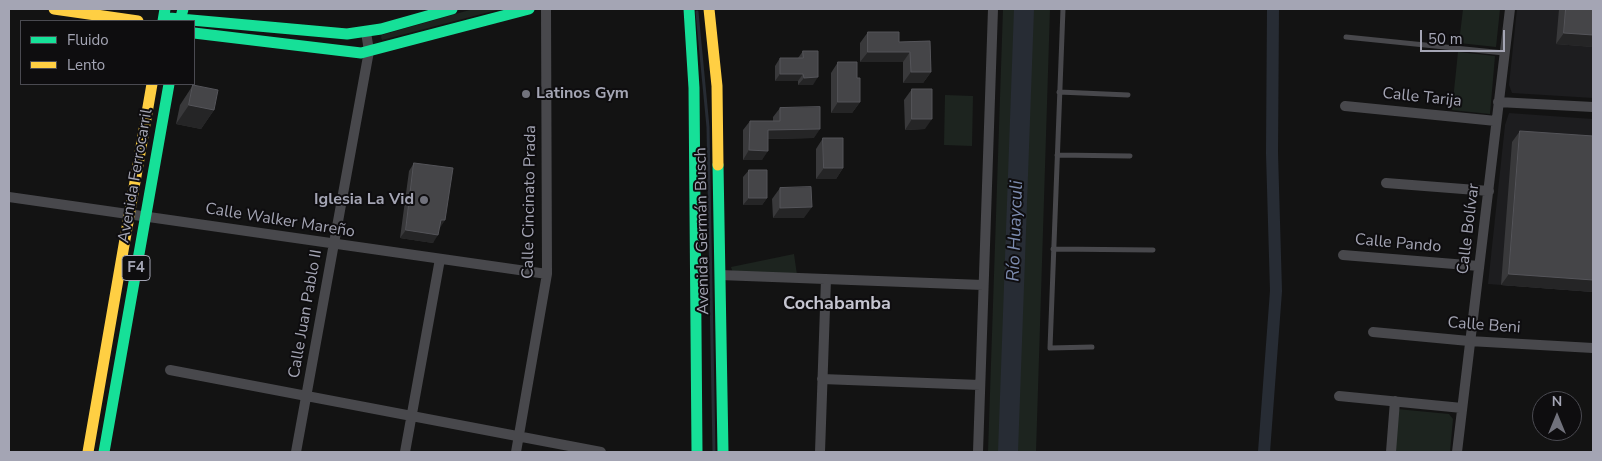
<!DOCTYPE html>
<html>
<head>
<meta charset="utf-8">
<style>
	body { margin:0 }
	#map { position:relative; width:1602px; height:461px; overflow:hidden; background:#131313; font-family:"Nunito Sans",sans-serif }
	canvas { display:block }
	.frame { position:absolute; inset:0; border:10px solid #a4a5b4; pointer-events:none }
	.legend { position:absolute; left:20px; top:20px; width:175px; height:65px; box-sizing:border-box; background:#0e0d0f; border:1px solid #4a4a51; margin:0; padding:6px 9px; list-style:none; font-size:15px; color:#a4a5b4 }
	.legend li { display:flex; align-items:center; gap:10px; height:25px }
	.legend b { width:25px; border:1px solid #4a4a51 }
	.north { position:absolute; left:1532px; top:391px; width:50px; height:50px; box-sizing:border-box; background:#0e0d0f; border:1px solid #4a4a51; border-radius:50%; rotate:0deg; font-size:14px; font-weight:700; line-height:20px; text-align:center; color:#a4a5b4 }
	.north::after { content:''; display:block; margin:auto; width:18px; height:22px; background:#71727c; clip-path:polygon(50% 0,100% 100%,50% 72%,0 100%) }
	.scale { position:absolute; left:1420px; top:30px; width:85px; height:22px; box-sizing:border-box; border:2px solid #a4a5b4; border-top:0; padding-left:6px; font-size:15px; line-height:18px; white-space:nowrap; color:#a4a5b4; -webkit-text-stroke:4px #0e0d0f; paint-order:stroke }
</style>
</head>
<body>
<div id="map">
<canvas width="1602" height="461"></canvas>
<div class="frame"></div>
<ul class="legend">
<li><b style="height:6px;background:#16e098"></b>Fluido</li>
<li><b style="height:6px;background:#ffcf43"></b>Lento</li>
</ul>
<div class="north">N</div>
<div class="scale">50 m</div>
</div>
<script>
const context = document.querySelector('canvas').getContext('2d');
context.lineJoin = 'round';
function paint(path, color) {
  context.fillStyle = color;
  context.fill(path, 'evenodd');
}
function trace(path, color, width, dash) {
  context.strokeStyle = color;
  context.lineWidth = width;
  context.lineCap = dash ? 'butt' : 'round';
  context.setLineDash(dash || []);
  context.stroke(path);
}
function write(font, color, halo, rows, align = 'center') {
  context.font = font + ' "Nunito Sans",sans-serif';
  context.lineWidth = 4;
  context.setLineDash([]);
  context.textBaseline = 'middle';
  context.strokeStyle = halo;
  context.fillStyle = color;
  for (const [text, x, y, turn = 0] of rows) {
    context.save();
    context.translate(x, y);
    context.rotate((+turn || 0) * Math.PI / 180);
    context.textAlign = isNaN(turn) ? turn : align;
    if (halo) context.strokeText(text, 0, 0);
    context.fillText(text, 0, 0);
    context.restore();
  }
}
paint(new Path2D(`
	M1517,9h76v89l-81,-5 -3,-8z
	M1509,113l84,6v173l-105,-8 17,-159z`), '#1d1d1f');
paint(new Path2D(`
	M473,9h28l-119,31 -1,-3 1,-2z
	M1003,9h47l-14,443h-48z
	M1463,9h37l-4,38 -37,-4z
	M1458,52l37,4 -5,58 -38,-4z
	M945,95l28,1 -1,50 -28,-1z
	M794,254l3,21 -64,-2 -2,-6z
	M1397,409l52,5 4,5 -3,33h-55z`), '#1d241f');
trace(new Path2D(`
	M697,12l11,115 6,325`), '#272c34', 3);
trace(new Path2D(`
	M1264,452l12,-161 -4,-138 1,-144`), '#272c34', 12);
trace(new Path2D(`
	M1008,452l16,-443`), '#272c34', 20);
trace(new Path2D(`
	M1063,9l-13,339 42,-1
	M1346,37l158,16
	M1059,92l69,3
	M1057,155l73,1
	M1053,249l100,1`), '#48484c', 5);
trace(new Path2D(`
	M1498,102l95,5
	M1345,106l151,15
	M1386,183l103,8
	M9,197l538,77
	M1343,255l136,11
	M720,275l263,10
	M1373,332l96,9 124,7
	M170,370l431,82
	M822,379l158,6
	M1339,396l123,12
	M296,452l73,-401 -3,-19
	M405,452l35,-193
	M516,452l31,-178 -1,-265
	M820,452l6,-173
	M978,452l15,-443
	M1391,452l4,-51
	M1457,452l53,-443`), '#48484c', 10);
trace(new Path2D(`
	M689,9l5,79 3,364
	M169,18l178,16 34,-5 71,-20
	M163,21l2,-12
	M180,21l3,-12
	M194,33l167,20 168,-44
	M718,165l5,287
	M104,452l65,-368`), '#16e098', 11);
trace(new Path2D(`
	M54,9l84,12
	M709,9l8,77 1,79
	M88,452l64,-368`), '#ffcf43', 11);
paint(new Path2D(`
	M1559,9h34v38l-37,-3z
	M868,32h31v10l31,-1 1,31 -8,11h-20v-21h-43v-19z
	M803,51l10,34h-15v-4h-23v-15l5,-8h18z
	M838,62l19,16 3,24 -8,11h-21v-40z
	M193,85l21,25 -13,19 -25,-5 4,-19z
	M912,89l13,40 -20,1 -1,-30z
	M780,108l34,30 -46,1 -6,21h-19v-30l7,-9h23v-4z
	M1520,131l73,161 -92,-7 11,-143z
	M823,138l20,30 -7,11h-20v-30z
	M414,163l31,57 -6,8 -6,15 -33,-5 9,-67z
	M749,170l18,28 -5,7h-19v-28z
	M780,188l24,30h-31l-1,-19z`), '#39393b');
paint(new Path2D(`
	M1564,33l29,2v12l-37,-3z
	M868,52h42l-7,10h-43z
	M911,72h20l-8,11h-20z
	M780,74h23l-5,7h-23z
	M818,77l-5,8h-15l6,-7z
	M838,102h22l-8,11h-21z
	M189,105l25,5 -13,19 -25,-5z
	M912,119h20l-7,10 -20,1z
	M820,129l-6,9 -52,1 6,-9z
	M749,150l19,1 -6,9h-19z
	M824,168h19l-7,11h-20z
	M749,198h18l-5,7h-19z
	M812,207l-8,11h-31l7,-10z
	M441,220h4l-5,8h-5z
	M406,230l32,5 -5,8 -33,-5z
	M1509,274l84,6v12l-92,-7z`), '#252526');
const building = new Path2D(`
	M1566,9h27v26l-29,-2z
	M868,32h31v10l31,-1 1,31h-20l-1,-20h-42z
	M803,51h15v26l-14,1 -1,-4h-23v-16h23z
	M838,62h19v16h3v24h-22z
	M193,85l25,5 -4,20 -25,-5z
	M912,89h20v30h-20z
	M820,107v22l-52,1v21l-19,-1 1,-29h30v-13z
	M1520,131l73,5v144l-84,-6z
	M823,138h20v30h-19z
	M414,163l39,5 -8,52h-4l-3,15 -32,-5z
	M749,170h18v28h-18z
	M811,187l1,20 -32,1v-20z`);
paint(building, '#454548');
trace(building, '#545459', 1);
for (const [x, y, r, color] of [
	[526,94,5,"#71727c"],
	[424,200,5,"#71727c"]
]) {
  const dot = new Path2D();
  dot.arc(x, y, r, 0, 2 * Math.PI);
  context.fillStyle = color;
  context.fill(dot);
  trace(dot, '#0e0d0f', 2);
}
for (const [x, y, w] of [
	[136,268,28]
]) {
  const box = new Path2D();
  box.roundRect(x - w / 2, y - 12.5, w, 25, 4);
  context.fillStyle = '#0e0d0f';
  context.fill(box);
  trace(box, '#a4a5b4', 1);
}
write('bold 15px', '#a4a5b4', null, [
	["F4",136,268]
]);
write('bold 16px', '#a4a5b4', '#0e0d0f', [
	["Latinos Gym",536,94],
	["Iglesia La Vid",414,200,"right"]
], 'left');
write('16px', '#a4a5b4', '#0e0d0f', [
	["Calle Tarija",1422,98,6],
	["Avenida Ferrocarril",136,176,-80],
	["Calle Cincinato Prada",530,202,-89],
	["Calle Walker Mareño",280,221,9],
	["Calle Bolívar",1469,229,-83],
	["Avenida Germán Busch",703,231,-91],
	["Calle Pando",1398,244,5],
	["Calle Juan Pablo II",306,314,-80],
	["Calle Beni",1484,326,4]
]);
write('italic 18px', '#7c8baf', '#0e0d0f', [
	["Río Huayculi",1016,231,-88]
]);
write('bold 18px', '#c5c5d0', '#0e0d0f', [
	["Cochabamba",837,305]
]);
</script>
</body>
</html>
